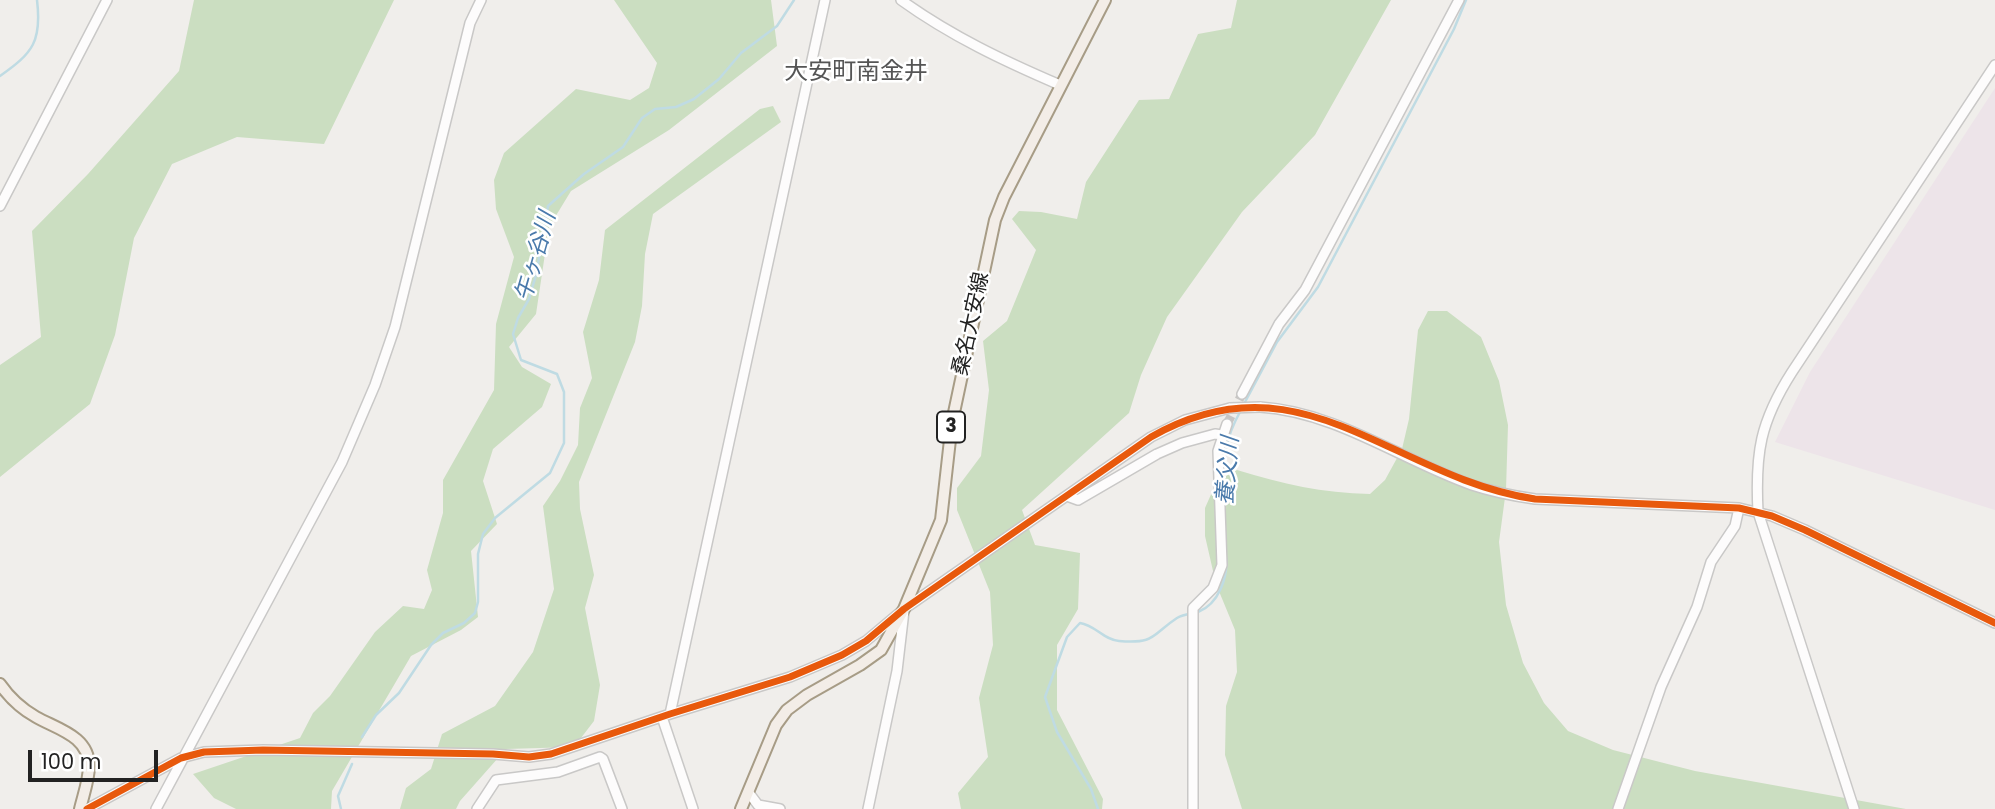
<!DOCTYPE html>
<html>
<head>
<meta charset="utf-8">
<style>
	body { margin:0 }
	#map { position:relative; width:1995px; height:809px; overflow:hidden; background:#f0eeeb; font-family:Poppins,sans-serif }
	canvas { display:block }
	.scale { position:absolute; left:28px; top:750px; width:130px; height:32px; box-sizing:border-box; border:4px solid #222; border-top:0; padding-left:9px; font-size:21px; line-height:24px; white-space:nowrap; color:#222; -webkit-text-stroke:5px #fff; paint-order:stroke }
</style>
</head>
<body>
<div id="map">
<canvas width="1995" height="809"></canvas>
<div class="scale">100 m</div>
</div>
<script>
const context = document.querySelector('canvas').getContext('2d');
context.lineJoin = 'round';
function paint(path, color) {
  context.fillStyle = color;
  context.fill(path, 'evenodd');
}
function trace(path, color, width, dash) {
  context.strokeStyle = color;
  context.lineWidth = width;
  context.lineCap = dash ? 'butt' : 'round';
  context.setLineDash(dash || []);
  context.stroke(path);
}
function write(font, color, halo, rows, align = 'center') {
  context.font = font + ' Poppins,"Noto Sans JP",sans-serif';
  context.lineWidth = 5;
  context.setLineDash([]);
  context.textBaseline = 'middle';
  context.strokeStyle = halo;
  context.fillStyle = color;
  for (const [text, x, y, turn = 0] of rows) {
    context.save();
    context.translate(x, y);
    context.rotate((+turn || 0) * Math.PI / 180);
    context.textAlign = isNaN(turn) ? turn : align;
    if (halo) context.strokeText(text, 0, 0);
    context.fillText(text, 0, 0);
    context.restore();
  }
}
paint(new Path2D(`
	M1995,88v422l-220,-68 35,-70z`), '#ede4e9');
paint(new Path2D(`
	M194,0h200l-70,144 -87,-7 -65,27 -38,74 -19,97 -25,69 -90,73v-112l41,-28 -9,-106 56,-57 91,-103z
	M614,0h157l6,46 -108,84 -98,61 -22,36 -13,87 -27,33 13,20 29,17 -9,23 -49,42 -10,32 14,43 -26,27 7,66 -17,13 -50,26 -79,135 -1,18h-95l-22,-11 -21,-24 107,-36 13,-25 17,-17 45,-64 28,-26 21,3 8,-19 -5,-20 16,-57v-33l51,-90 2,-66 18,-67 -18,-48 -2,-29 10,-27 72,-64 54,11 19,-12 8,-25z
	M1237,0h154l-76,135 -73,77 -75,105 -26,58 -12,38 -107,97 13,35 45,8 -2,56 -21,36v65l46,89 -1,10h-141l-3,-16 30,-36 -9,-59 14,-53 -3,-53 -33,-82v-22l24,-32 8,-66 -6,-49 24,-20 29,-71 -24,-31 7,-8 22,1 36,7 9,-37 53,-82 30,-1 29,-65 33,-6z
	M773,106l8,16 -128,92 -8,40 -3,52 -7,36 -56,140 1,27 14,66 -9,33 15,77 -6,36 -20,26 -68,2 -46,52 -4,8h-56l6,-21 25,-19 11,-35 53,-28 38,-54 21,-63 -11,-83 17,-25 18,-36 2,-37 12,-30 -9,-46 16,-52 6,-50 155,-121z
	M1428,311h19l34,26 18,44 9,44 -2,65 -7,52 7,63 17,58 21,40 24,28 45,19 82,21 211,38h-664l-17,-54 1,-49 11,-34 -2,-42 -19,-46 -11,-48v-28l12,-27 20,-11c46,14 85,23 133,24l15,-14 17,-31 7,-30 9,-89z`), '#cbdec1');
trace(new Path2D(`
	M0,76c33,-23 42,-35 37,-76
	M1244,404l33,-62 41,-55 136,-258 12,-29
	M1224,498c0,-37 -2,-54 17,-88
	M362,737l14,-22 23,-22 32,-48 12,-12 21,-10 11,-10 3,-11v-48l5,-20 12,-16 55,-45 14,-30v-51l-7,-18 -36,-14 -8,-26 5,-16 11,-19 7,-24 12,-69 36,-32 39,-27 19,-29 13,-9 21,-2 18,-8 25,-20 22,-26 36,-27 17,-26
	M341,809l-3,-13 14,-32
	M1098,809l-7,-20 -34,-57 -12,-35 22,-60 13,-14c15,2 24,17 39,18 37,3 32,-6 58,-23 7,-4 14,-4 21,-6 21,-8 30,-35 28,-55`), '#bfdbe3', 2.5);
trace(new Path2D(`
	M1227,424l15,-30`), '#c7c5c3', 9, [9, 4.5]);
const minor = new Path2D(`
	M901,0c50,36 103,61 159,85
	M0,206l107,-206
	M1242,394l37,-70 26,-34 154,-290
	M1260,407c77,5 141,53 212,78 21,7 42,11 63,14l204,9 33,8 33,14 190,93
	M1067,496l11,4 79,-46 25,-11 33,-9 7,1
	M670,714l155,-714
	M662,717l31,92
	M749,793l9,12 22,4
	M87,809l94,-51 23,-6 59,-2 230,4 36,3 22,-3 119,-40 120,-37 52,-22 24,-14 38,-32 247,-172 34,-17 45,-12
	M156,809l186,-347 33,-77 20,-58 75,-304 11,-23
	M477,809l19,-29 62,-8 42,-15 3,2 19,50
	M868,809l29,-138 7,-60
	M1193,809v-201l20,-20 9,-23 -4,-114 9,-27
	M1618,809l43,-122 36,-80 14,-45 24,-36 4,-18
	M1854,809l-96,-297c-3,-59 2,-90 34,-140l203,-307`);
const major = new Path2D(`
	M0,684c9,13 22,25 36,33 21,12 53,19 53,49 0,14 -6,30 -9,43
	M741,809l35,-84 11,-15 20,-15 53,-30 21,-15 23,-41 37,-89 11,-98 43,-202 9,-23 101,-197`);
trace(minor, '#c9c8c7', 12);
trace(major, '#a79c86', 14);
trace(minor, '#fdfcfc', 9);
trace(major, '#f3ede7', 10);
const minorBridge = new Path2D(`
	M1230,408l30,-1`);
trace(minorBridge, '#c9c8c7', 12, []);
trace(minorBridge, '#fdfcfc', 9);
trace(new Path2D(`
	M87,809l94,-51 23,-6 59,-2 230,4 36,3 22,-3 119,-40 120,-37 52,-22 24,-14 38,-32 247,-172c151,-86 241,41 384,62l204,9 33,8 33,14 190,93`), '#e8590c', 7);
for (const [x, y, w] of [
	[951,427,28]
]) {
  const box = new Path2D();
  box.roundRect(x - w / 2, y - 15.5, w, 31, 5);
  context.fillStyle = '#fff';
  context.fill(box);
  trace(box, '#222', 2);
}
write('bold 19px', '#222', null, [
	["3",951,427]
]);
write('21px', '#222', '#fff', [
	["桑名大安線",972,324,-78]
]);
write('italic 23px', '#4a7aab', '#fff', [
	["午ヶ谷川",537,257,-74],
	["養父川",1229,471,-85]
]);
write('24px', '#555', '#fff', [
	["大安町南金井",856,73]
]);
</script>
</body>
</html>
